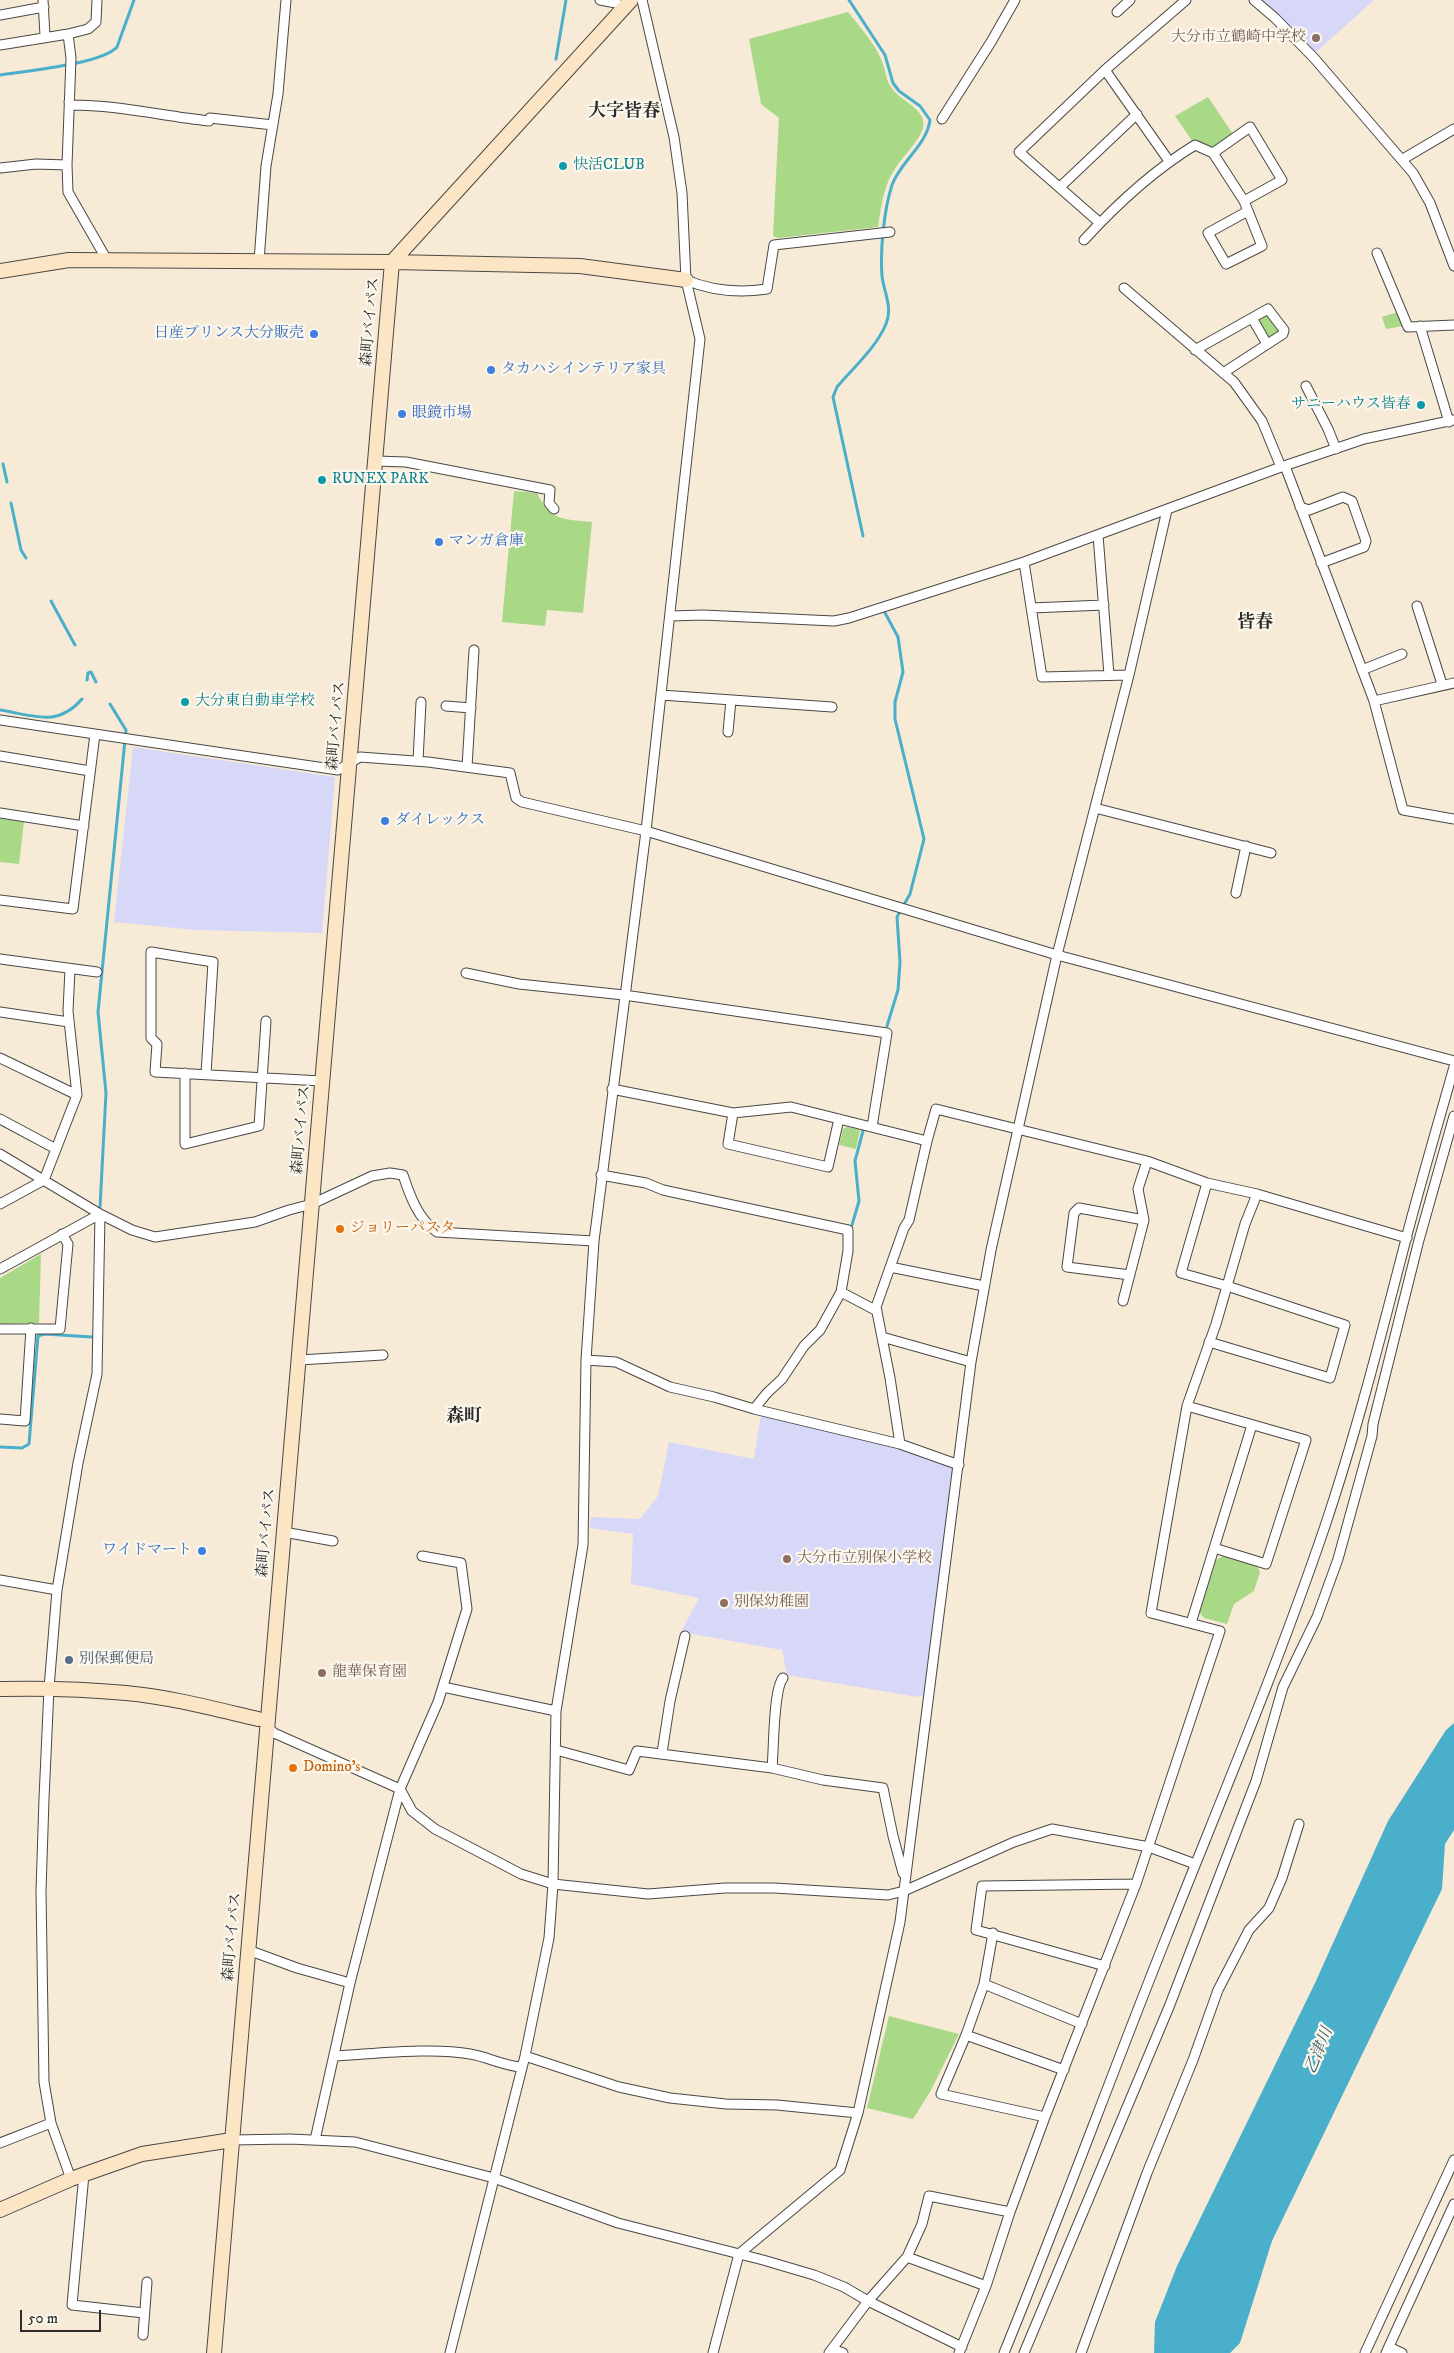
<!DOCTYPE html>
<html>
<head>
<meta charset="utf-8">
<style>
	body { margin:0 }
	#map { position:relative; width:1454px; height:2353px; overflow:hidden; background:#f7ebd7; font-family:"IM FELL DW Pica",serif }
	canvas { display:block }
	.scale { position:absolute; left:20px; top:2310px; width:81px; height:22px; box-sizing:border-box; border:2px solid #2b2b2b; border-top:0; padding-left:6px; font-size:15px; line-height:18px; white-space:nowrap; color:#2b2b2b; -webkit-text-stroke:4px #fbf7ec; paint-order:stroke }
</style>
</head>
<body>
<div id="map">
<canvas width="1454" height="2353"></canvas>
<div class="scale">50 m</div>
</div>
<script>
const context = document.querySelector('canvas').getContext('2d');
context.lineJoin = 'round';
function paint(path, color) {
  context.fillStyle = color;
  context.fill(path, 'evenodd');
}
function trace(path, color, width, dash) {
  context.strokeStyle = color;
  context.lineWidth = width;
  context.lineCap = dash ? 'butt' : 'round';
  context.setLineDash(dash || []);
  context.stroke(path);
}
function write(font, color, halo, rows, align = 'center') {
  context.font = font + ' "IM FELL DW Pica","Noto Serif JP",serif';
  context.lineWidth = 4.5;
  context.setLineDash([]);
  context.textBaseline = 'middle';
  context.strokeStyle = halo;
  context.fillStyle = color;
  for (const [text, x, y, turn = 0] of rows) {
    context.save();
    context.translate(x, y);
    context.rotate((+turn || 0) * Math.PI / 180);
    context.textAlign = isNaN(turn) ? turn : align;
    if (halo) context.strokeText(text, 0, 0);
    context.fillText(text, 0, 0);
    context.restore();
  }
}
paint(new Path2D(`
	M1259,0h115l-60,54z
	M133,747l202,30 -13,156 -126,-3 -82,-8z
	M761,1413l148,36 41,16 3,6 -29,224 -6,2 -131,-22 -5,-25 -101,-18 18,-34 -68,-14 2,-50 -43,-6 1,-11 49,2 18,-23 11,-54 85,17z`), '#d7d7f8');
paint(new Path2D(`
	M848,12c13,16 30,35 36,55 3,11 2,14 10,24 10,12 36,20 28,40 -7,15 -21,27 -29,41 -10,16 -12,36 -15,55l-100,11 -5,-2 6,-118 -18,-14 -12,-65z
	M1208,97l27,40 -22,16 -18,-8 -20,-29z
	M1398,312l5,14 -17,3 -4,-12z
	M1264,314h5l11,16 -10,8 -4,-1 -9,-16 1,-4z
	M514,491l23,2c14,28 25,26 55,29l-9,91 -36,-3 -2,16 -43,-4z
	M2,818l22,4 -5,42 -19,-2v-43z
	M847,1127l13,3 -4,19 -17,-4 4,-16z
	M41,1254l-2,69 -39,1v-46z
	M1223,1556l34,10 3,6 -6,19 -20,13 -7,20 -23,-6 -5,-6 17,-52z
	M889,2016l70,18 -29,58 -17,27 -46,-11z`), '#a9d886');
paint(new Path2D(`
	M1454,1723v107l-9,14 -3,45 -170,352 -32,102 -10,10h-76l1,-31 22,-56 138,-283 73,-162 58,-91z`), '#4aafca');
trace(new Path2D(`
	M849,0l36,55 8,28 6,8 21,15 10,14c-3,25 -30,42 -38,65 -8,25 -12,64 -10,91 2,17 11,31 4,48 -10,24 -33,44 -49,63l-4,10 30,139
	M556,59l10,-59
	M0,75c26,-4 102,-11 117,-28l17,-47
	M3,464l4,18
	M11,503l10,47 5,8
	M51,601l24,44
	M884,611l14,26 5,35 -8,30v17l29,120 -14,55 -13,23 3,45 -2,28 -11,36
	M87,680l1,-7 3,-1 5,10
	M0,710c33,5 57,18 82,-11
	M100,1207l6,-114 -8,-81 28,-282 -16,-26
	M852,1225l7,-24 -4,-40 8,-30
	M0,1447l22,1 7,-4 9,-108 6,-2 48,3`), '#4aafca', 3);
const street = new Path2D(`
	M43,0l2,36
	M600,0l16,3 8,5
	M1254,0l21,18 39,40 99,115 17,30 24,63
	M1117,12l13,-12
	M0,15l44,-8
	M68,34l3,24 -4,107 1,27 39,68
	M0,45l68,-11 20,-5 8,-7 1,-22
	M1105,70l64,91
	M69,102l2,3c47,0 91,11 138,16l1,-3 63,7
	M942,119l49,-77 24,-42
	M1213,153l37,-26 32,53 -38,21
	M1403,159l51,-30
	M0,168l36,-4 31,1
	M1060,187l77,-73
	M1100,223l-81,-71 86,-82 81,-70
	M1084,240c32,-35 70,-70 111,-95l18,8 31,48 18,45 -36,18 -18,-31 40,-22
	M1377,253l31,74 46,-2
	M259,261l7,-95 12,-72 8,-94
	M686,280c26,11 54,13 81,9l7,-44 116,-13
	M1124,288l110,94 28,39 19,46
	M1252,318l15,26
	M1420,326l29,96
	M1195,350l73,-41 16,21 -1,4 -60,39
	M1306,386l22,43 8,20
	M376,461l30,1 144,28 -1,13 5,6
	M1285,466l89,235 29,109 51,9
	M1300,507l9,3 34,-13 9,4 14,40 -2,6 -43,16
	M1098,535l11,140
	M1024,562l18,115 87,-2
	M1417,606l25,78
	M1031,608l73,-3
	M670,616l33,-1 131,6 15,-3 175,-56 257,-95 83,-28 90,-19
	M1362,670l40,-16
	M661,695l171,12
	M1374,701l80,-18
	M446,706l25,2
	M0,720l338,50 22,-13 68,5 82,11 6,25 6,4 124,29 411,124 397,106
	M728,732l3,-32
	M0,756l90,15
	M418,761l3,-59
	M467,767l7,-117
	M1095,808l176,45
	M0,813l84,13
	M1236,893l10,-47
	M0,900l73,9 22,-175
	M0,959l97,13
	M466,973l53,11 105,11 263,38 -15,94
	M0,1012l69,10
	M0,1058l77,37
	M185,1073v71l74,-18 7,-105
	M206,1074l7,-112 -62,-10v86l6,6 -2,28c56,3 112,6 167,9
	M612,1089l121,24 58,-6 136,34 9,-32 211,52 60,22 50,11 150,44
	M733,1113l-5,31 100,23 11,-48
	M0,1119l56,30
	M0,1154l100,60 32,16 23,7 100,-15 34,-12 23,-6 60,-28 18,-3 13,2c7,21 15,44 34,57l157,9
	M601,1175l45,8 17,7 185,40v21l-7,41 36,19
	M1207,1183l-26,90 46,13 118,39 -15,53 -121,-36
	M0,1204l44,-24 33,-85 -9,-84 2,-42
	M890,1267l94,19
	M0,1269l100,-55
	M1130,1275l-63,-8 7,-54 5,-5 65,12
	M1123,1301l21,-81 -6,-31 9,-28
	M0,1329h60l8,-85 -6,-10
	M882,1337l89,25
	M299,1360l84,-5
	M586,1360l30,2 54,25 44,10 40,12 146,35 59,21
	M1187,1406l119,34 -40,124 -52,-16
	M754,1409l13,-16 15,-14 22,-33 16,-16 21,-38
	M0,1419l25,2 6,-93
	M900,1444l-10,-66 -14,-71 28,-79 5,-8 18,-79
	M284,1532l49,9
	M0,1580l57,10
	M1191,1623l61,-198
	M443,1687l113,24
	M266,1726l8,7 126,56 12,22 23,18 86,45 32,10 95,10 77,-6h49l114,7 16,-4 110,-49 38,-13 97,18 46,17
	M556,1750l73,20 8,-19 135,17 51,12 60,8 10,48 10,37
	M662,1753l8,-52 15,-65
	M772,1768c2,-18 1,-78 11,-90
	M993,1933l-9,51 -18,51 -25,59 104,23
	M248,1950l49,18 53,15
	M1105,1966l-129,-36 6,-44 154,-2
	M984,1984l98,40
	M966,2035l98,35
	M334,2056c40,-2 98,-9 136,-2 18,3 34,12 52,13
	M525,2056l94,31 51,11 56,6 51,1 81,8
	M232,2140l58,-1 65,3 139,36 124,45 145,37 51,15 30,12 24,14 94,46
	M315,2140l35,-157 50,-194 38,-87 29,-93 -6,-46 -39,-7
	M0,2143l51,-20
	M84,2174l-12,131 72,8
	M71,2179l-20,-56 -7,-41 -3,-191 3,-92 5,-111 8,-98 21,-127 19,-89 3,-160
	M907,2257l79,29
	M143,2335l4,-53
	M1389,2347l13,6
	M832,2349l11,4
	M450,2353l75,-297 24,-118 4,-54 3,-173 27,-166 3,-185 8,-119 52,-410 54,-492 -14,-59 -4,-87 -8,-56 -32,-137
	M713,2353l26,-99 101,-84 18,-57 42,-191 71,-560 20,-112 66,-295 72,-280 38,-165
	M829,2353l39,-52 39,-44 15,-33 7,-28 81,16
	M959,2353l27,-67 24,-74 35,-95 91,-233 84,-253 -69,-18 36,-207 29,-82 29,-100 12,-30
	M1004,2353c56,-137 107,-277 162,-415 54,-136 111,-271 158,-409 32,-95 57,-193 82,-290 15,-58 32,-115 48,-172
	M1024,2353l145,-346 87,-226 27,-94 34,-70 21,-58 34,-123 1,-12 46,-184 35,-124
	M1081,2353l66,-180 46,-113 25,-70 31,-60 20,-22 13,-30 17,-54
	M1365,2353l89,-193
	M1386,2353l68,-149`);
const secondary = new Path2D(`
	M0,271l69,-11 323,2 188,4 106,14
	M0,1689c42,-1 84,0 126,4 44,4 89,16 132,26
	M0,2210l71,-31 71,-25 90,-14
	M214,2353l178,-2091 239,-262`);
trace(street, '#4a4845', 11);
trace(secondary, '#4a4845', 16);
trace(street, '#fff', 9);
trace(secondary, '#fce5c4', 14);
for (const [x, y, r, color] of [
	[1316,38,5,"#8d6e63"],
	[563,166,5,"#0f9aa8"],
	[314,334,5,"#3f7fe0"],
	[491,370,5,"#3f7fe0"],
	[1421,405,5,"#0f9aa8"],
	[402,414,5,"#3f7fe0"],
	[322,480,5,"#0f9aa8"],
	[439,542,5,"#3f7fe0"],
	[185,702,5,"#0f9aa8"],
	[385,821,5,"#3f7fe0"],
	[340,1229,5,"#e8710a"],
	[202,1551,5,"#3f7fe0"],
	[787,1559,5,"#8d6e63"],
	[724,1603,5,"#8d6e63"],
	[69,1660,5,"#5c6f8a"],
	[322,1673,5,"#8d6e63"],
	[293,1768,5,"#e8710a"]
]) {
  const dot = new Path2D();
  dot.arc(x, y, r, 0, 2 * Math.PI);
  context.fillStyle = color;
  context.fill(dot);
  trace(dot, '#fbf7ec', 2);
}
write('15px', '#785e54', '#fbf7ec', [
	["大分市立鶴崎中学校",1306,38,"right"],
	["大分市立別保小学校",797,1559],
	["別保幼稚園",734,1603],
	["龍華保育園",332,1673]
], 'left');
write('15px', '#0d838f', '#fbf7ec', [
	["快活CLUB",573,166],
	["サニーハウス皆春",1411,405,"right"],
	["RUNEX PARK",332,480],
	["大分東自動車学校",195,702]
], 'left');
write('15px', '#2b2b2b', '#fbf7ec', [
	["森町バイパス",371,322,-85],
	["森町バイパス",337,726,-85],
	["森町バイパス",302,1130,-85],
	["森町バイパス",267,1533,-85],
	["森町バイパス",233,1937,-85]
]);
write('15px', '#366cbe', '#fbf7ec', [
	["日産プリンス大分販売",304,334,"right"],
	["タカハシインテリア家具",501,370],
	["眼鏡市場",412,414],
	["マンガ倉庫",449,542],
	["ダイレックス",395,821],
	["ワイドマート",192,1551,"right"]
], 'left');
write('15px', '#c56008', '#fbf7ec', [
	["ジョリーパスタ",350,1229],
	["Domino's",303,1768]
], 'left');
write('15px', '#4e5e75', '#fbf7ec', [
	["別保郵便局",79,1660]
], 'left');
write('italic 16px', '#365963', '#fbf7ec', [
	["乙津川",1320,2051,-68]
]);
write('bold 18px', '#2b2b2b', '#fbf7ec', [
	["大字皆春",624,112],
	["皆春",1255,623],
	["森町",464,1417]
]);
</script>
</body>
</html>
